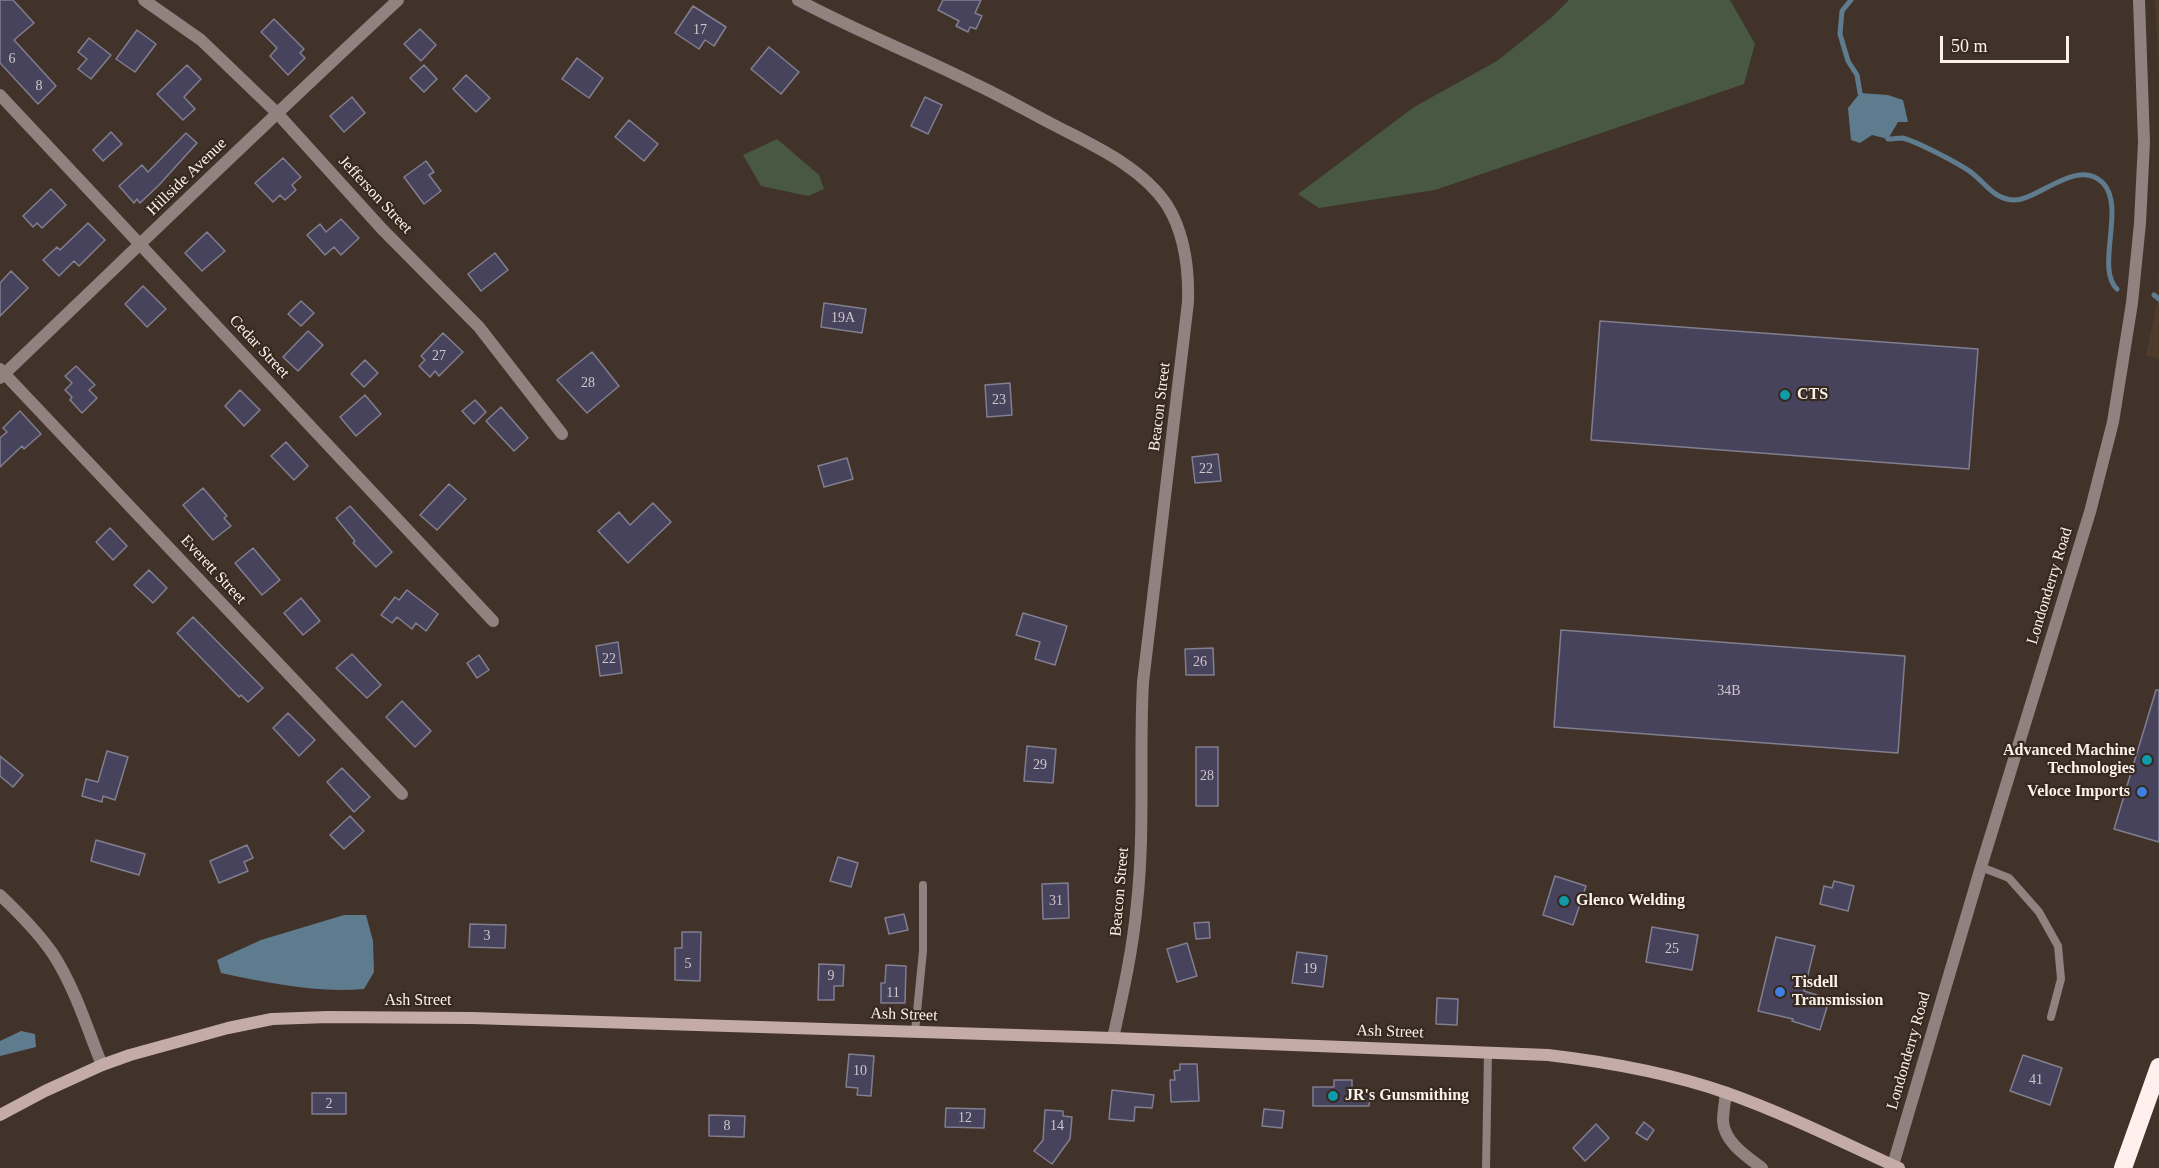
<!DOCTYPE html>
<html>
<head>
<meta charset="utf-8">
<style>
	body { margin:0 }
	#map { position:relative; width:2159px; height:1168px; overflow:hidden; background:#413329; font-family:"Times New Roman",serif }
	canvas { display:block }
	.scale { position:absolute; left:1940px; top:36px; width:129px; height:27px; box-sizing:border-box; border:3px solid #fbf2ec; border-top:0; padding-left:8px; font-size:18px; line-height:21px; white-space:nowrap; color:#fbf2ec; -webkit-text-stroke:4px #36291f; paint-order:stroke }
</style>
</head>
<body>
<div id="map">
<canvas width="2159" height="1168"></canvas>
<div class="scale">50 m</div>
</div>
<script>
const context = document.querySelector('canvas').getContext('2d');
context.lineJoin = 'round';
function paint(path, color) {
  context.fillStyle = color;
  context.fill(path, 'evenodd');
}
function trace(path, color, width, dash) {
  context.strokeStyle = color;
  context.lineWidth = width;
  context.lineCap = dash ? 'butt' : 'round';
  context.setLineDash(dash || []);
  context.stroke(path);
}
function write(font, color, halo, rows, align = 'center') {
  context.font = font + ' "Times New Roman",serif';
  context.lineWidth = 4.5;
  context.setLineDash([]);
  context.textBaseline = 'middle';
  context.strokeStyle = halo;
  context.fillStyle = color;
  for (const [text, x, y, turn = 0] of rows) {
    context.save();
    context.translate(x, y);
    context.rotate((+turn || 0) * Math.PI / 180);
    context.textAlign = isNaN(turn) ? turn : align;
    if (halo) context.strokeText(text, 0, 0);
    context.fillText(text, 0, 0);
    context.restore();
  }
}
paint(new Path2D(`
	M2155,0h4v76z
	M2159,270v89l-13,-4 12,-57z`), '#4e3b2c');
paint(new Path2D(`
	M1569,0h161l25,44 -11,40 -309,106 -116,18 -21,-14 116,-87 83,-46 55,-44z
	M777,139l42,36 5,14 -16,7 -47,-10 -18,-31z`), '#485842');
paint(new Path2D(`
	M1860,93l28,2 15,5 5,22h-10l-10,17 -16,-4 -12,8 -9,-3 -3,-32z
	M344,915h22l7,26 1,31 -10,17c-48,4 -96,-6 -143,-16l-4,-13 44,-20z
	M21,1031l14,3 1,13 -36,9v-15z`), '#5f7b8e');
trace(new Path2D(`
	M1851,0l-9,11 -2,23 8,27 9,14 3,18 3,5
	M1885,134l3,5c5,0 10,-1 14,-1 12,2 60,27 70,35 13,10 22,26 41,27 25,1 64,-43 90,-17 23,24 -8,85 14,106
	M2154,295l5,4`), '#5f7b8e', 5);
const building = new Path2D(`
	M0,0h13l21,23 -20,17 42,46 -18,18 -38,-41z
	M943,0h38l-6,13 7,3 -6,13 -6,-2 -2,5 -12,-6 3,-5 -21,-11z
	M693,6l33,21 -12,19 -9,-6 -6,9 -24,-16z
	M274,19l30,30 -4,4 5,5 -17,17 -18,-19 7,-8 -16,-16z
	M420,29l16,16 -15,16 -17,-17z
	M137,30l19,14 -21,28 -19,-13z
	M89,38l22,17 -20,24 -13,-10 9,-10 -9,-7z
	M769,47l30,25 -18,22 -30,-25z
	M577,58l26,20 -14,20 -27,-19z
	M187,65l14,14 -17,18 11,12 -12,11 -26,-26z
	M424,65l13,14 -13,13 -14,-14z
	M466,75l24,23 -14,14 -23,-23z
	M352,97l13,16 -21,19 -14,-16z
	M925,97l17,8 -14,29 -17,-8z
	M629,120l29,24 -14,17 -29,-24z
	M111,132l11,12 -19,17 -10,-11z
	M186,133l11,10 -38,42 -19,18 -3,-4 -3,4 -15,-17 23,-21 6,7z
	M283,158l18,19 -9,8 4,5 -11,10 -5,-5 -7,7 -18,-19z
	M426,161l8,11 -5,3 12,16 -17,13 -20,-27z
	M51,189l15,16 -24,23 -5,-5 -4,4 -10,-11z
	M341,219l18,19 -18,17 -7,-8 -9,8 -18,-20 13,-11 6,8z
	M88,223l17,17 -26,26 -5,-5 -15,15 -16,-16 14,-13 3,3z
	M207,232l18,19 -23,20 -17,-18z
	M495,253l13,17 -27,21 -13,-17z
	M11,271l17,17 -28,28v-33z
	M143,286l23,23 -19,18 -22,-23z
	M301,301l13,12 -13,13 -13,-12z
	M824,303l42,6 -4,24 -41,-6z
	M1600,321l378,28 -9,120 -378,-29z
	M308,331l15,14 -25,26 -15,-14z
	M443,333l20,19 -24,24 -4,-5 -5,6 -11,-11 6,-6 -4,-4z
	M592,352l27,34 -32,27 -30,-33z
	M365,360l13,13 -14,14 -13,-13z
	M76,366l19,19 -6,5 8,8 -15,15 -12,-13 2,-3 -7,-7 7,-7 -7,-7z
	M1010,383l2,32 -25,2 -2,-32z
	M240,390l20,20 -16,16 -19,-20z
	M365,395l16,19 -25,22 -16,-19z
	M475,400l11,12 -12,12 -12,-13z
	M501,407l27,31 -14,13 -28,-30z
	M20,411l21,23 -17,15 -2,-3 -22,21v-29l7,-6 -4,-4z
	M286,442l22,24 -14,14 -23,-24z
	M1218,454l3,27 -26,2 -3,-26z
	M847,458l6,21 -29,8 -6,-21z
	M449,484l17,15 -29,31 -17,-15z
	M203,488l24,28 -3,2 7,8 -18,14 -30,-35z
	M653,503l18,19 -43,41 -30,-32 21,-19 11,13z
	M350,506l42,46 -16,15 -23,-24 2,-2 -19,-23z
	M110,528l17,18 -14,14 -17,-18z
	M253,548l27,32 -18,15 -27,-32z
	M149,570l18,18 -14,15 -19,-18z
	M407,590l31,24 -12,17 -10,-8 -4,6 -15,-12 -5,6 -11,-8 14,-18 4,3z
	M301,598l19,23 -17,14 -19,-22z
	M1023,613l44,13 -12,39 -20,-6 5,-17 -24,-7z
	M193,617l70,71 -15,14 -7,-7 -2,2 -62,-64z
	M1561,630l344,26 -7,97 -344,-26z
	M618,642l4,31 -22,3 -4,-30z
	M1213,648l1,27h-28l-1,-26z
	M352,654l29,31 -14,13 -31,-30z
	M479,655l10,15 -12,8 -10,-15z
	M2156,690h3v152l-45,-13z
	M402,701l29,30 -16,16 -29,-30z
	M288,713l27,27 -16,16 -26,-28z
	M1027,746l29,3 -3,34 -29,-2z
	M1196,747h22v59h-22z
	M107,751l21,6 -13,43 -12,-4 -1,6 -20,-6 4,-17 12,3z
	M0,756l23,19 -10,12 -13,-11z
	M342,768l28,29 -16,15 -27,-30z
	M350,816l14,15 -20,18 -14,-14z
	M96,840l49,14 -6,21 -48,-14z
	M247,845l6,13 -9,4 4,9 -29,12 -9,-22z
	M838,857l20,6 -7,24 -21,-6z
	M1555,876l31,10 -13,39 -30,-10z
	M1834,881l20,5 -6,25 -28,-7 4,-18 8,2z
	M1068,883l1,35 -26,1 -1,-35z
	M904,914l4,16 -19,4 -4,-16z
	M1209,922l1,16 -14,1 -2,-16z
	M470,924l36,1 -1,23 -36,-1z
	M1652,927l46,8 -6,35 -46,-8z
	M682,932h19l-1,49 -25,-1v-32h7z
	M1776,937l39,9 -11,45 16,5 -2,8 9,3 -7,23 -28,-9 1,-2 -35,-8z
	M1187,943l10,33 -20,6 -10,-33z
	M1297,952l30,4 -4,31 -31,-4z
	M819,964l25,1 -1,21h-9v14h-16z
	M886,965l20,1 -1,37h-24v-20h4z
	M1437,998l21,1 -1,26 -21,-1z
	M849,1054l25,2 -3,40 -14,-1 1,-7 -12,-1z
	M2023,1055l39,13 -12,37 -40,-14z
	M1180,1064h17l2,37 -28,1 -1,-22h5l-1,-9 6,-1z
	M1334,1080h18v10l19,2 -2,14h-56v-19h21z
	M1112,1090l42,5 -2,13 -17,-1 -1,14 -25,-2z
	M312,1093h34v21h-34z
	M946,1108l39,1 -1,19 -39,-1z
	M1264,1109l20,2 -2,17 -20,-2z
	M1045,1110l18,1v5l9,1 -2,22 -18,25 -18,-13 9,-11z
	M709,1115l36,1 -1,21 -35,-1z
	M1644,1122l10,8 -7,10 -11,-7z
	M1596,1124l13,14 -24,23 -12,-13z`);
paint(building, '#48435c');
trace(building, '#817e90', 1.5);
trace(new Path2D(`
	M1981,867l28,11 30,34 19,34 3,33 -10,38
	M915,1032l8,-81v-66
	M1486,1168l2,-116`), '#91817f', 8);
trace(new Path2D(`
	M144,0l57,40 76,73 105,116 97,98 83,107
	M798,0c58,31 119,55 177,84 26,12 52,27 77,40 40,21 89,42 115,81 18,29 22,63 21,97l-45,380c-4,74 2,148 -6,221 -4,46 -14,90 -24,135
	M0,95l493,526
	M0,369l402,425
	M0,378c132,-126 264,-254 398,-378
	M0,895c19,18 38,37 53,59 22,34 34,74 49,111
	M1726,1093c-1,9 -3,19 -3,28 1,21 24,36 39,47
	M1893,1165l88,-298 109,-355 23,-90 19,-119 8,-80 4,-81 -5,-142`), '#91817f', 12);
trace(new Path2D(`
	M0,1115l45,-24 57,-26 28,-10 98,-27 44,-9 56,-2 144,1 641,20 435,17c60,7 122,18 179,38 59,21 115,49 172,75`), '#c4aba8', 12);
trace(new Path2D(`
	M2123,1168l36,-101`), '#ffefed', 18);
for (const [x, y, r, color] of [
	[1785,395,6,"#0f9aa8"],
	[2147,760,6,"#0f9aa8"],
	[2142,792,6,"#3f7fe0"],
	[1564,901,6,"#0f9aa8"],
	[1780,992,6,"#3f7fe0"],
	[1333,1096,6,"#0f9aa8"]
]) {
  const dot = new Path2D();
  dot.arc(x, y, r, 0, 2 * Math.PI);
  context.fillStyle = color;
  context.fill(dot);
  trace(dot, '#36291f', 2);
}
write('14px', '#cec6c8', null, [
	["17",700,30],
	["6",12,59],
	["8",39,86],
	["19A",843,318],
	["27",439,356],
	["28",588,383],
	["23",999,400],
	["22",1206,469],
	["22",609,659],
	["26",1200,662],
	["34B",1729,691],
	["29",1040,765],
	["28",1207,776],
	["31",1056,901],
	["3",487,936],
	["25",1672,949],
	["5",688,964],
	["19",1310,969],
	["9",831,976],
	["11",893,993],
	["10",860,1071],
	["41",2036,1080],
	["2",329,1104],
	["12",965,1118],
	["8",727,1126],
	["14",1057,1126]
]);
write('16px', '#fbf2ec', '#36291f', [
	["Hillside Avenue",187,177,-44],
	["Jefferson Street",375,195,47],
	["Cedar Street",259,347,47],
	["Beacon Street",1160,407,-83],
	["Everett Street",213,570,47],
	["Londonderry Road",2050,586,-73],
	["Beacon Street",1120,892,-85],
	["Ash Street",418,1001],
	["Ash Street",904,1015,2],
	["Ash Street",1390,1032,2],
	["Londonderry Road",1909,1051,-74]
]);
write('bold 16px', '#fbf2ec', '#36291f', [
	["CTS",1797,395],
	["Advanced Machine",2135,751,"right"],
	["Technologies",2135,769,"right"],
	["Veloce Imports",2130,792,"right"],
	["Glenco Welding",1576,901],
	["Tisdell",1792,983],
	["Transmission",1792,1001],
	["JR's Gunsmithing",1345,1096]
], 'left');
</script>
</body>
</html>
